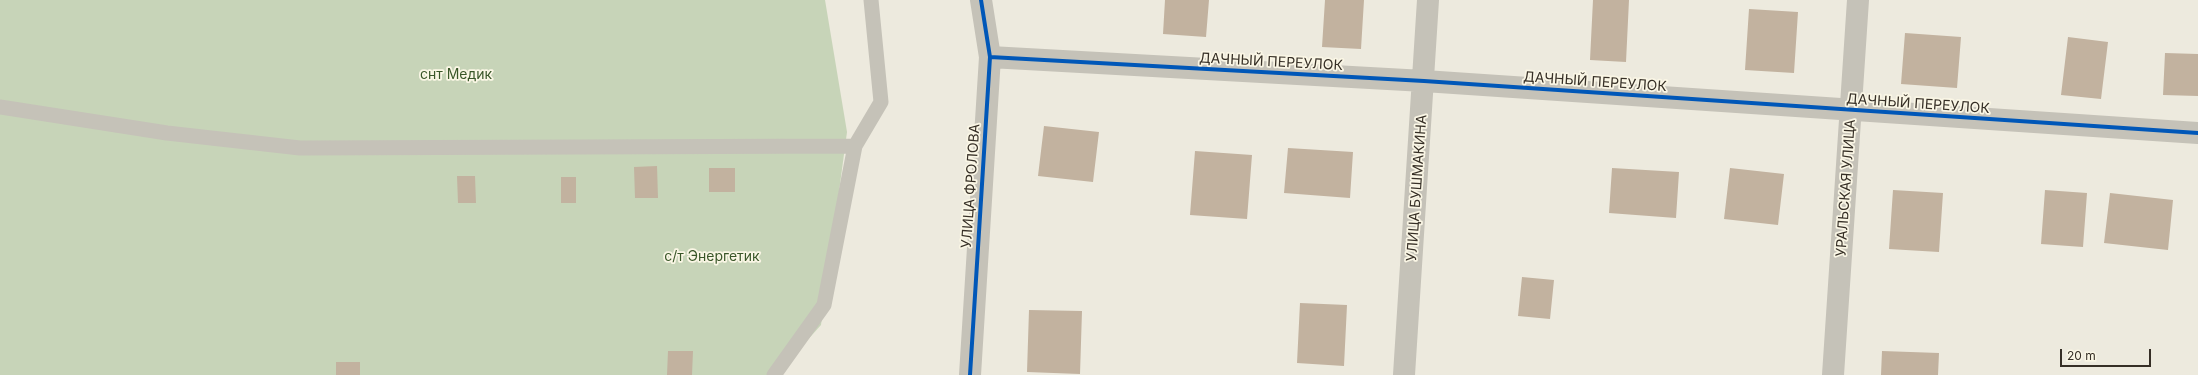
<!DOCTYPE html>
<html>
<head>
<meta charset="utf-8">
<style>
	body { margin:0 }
	#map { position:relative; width:2198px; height:375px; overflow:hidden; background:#edeade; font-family:Inter,sans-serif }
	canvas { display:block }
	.scale { position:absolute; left:2060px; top:349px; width:91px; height:18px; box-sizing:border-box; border:2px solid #362f26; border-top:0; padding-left:5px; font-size:12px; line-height:14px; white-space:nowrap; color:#362f26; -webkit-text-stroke:3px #faf6e5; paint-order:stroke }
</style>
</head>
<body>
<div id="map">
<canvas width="2198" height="375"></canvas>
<div class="scale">20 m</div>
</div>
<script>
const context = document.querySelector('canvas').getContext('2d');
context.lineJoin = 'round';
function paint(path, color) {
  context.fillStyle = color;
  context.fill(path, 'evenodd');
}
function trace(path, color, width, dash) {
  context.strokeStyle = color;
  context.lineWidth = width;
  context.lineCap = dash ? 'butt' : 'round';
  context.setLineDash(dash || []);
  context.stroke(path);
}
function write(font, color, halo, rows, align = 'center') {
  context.font = font + ' Inter,sans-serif';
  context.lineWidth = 3.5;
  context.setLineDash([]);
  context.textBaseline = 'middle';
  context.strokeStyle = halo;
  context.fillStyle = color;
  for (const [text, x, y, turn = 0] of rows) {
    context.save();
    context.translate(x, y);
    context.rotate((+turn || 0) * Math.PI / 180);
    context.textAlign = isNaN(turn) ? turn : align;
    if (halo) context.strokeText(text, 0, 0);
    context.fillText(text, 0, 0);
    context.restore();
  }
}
paint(new Path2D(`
	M0,0h825l22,132 -26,193 -45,50h-776z`), '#c7d4b8');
paint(new Path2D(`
	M1165,0h44l-3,37 -43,-3z
	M1325,0h39l-3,49 -39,-2z
	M1593,0h36l-3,62 -36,-2z
	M1749,9l49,3 -4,61 -49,-3z
	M1905,33l56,4 -4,51 -56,-4z
	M2068,37l40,5 -7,57 -40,-4z
	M2165,53l33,1v42l-35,-1z
	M1044,126l55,6 -6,50 -55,-6z
	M1288,148l65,4 -3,46 -66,-5z
	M1195,151l57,4 -5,64 -57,-4z
	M657,166l1,32h-23l-1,-31z
	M709,168h26v24h-26z
	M1612,168l67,4 -3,46 -67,-5z
	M1730,168l54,6 -6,51 -54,-6z
	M457,176h18l1,27h-18z
	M561,177h15v26h-15z
	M1893,190l50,3 -4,59 -50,-3z
	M2045,190l42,3 -4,54 -42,-3z
	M2110,193l63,7 -5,50 -64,-7z
	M1522,277l32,3 -4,39 -32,-3z
	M1300,303l47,2 -3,61 -47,-3z
	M1029,310l53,1 -2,63 -53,-2z
	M668,351h25l-1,24h-25z
	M1882,351l57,2 -1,22h-57z
	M336,362h24v13h-24z`), '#c2b29f');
trace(new Path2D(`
	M0,107l167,26 133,15 555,-2
	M774,375l50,-70 31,-159 26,-44 -10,-102`), '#c5c2b8', 15);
trace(new Path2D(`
	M990,57l434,24 774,52
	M970,375l20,-318 -9,-57
	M1404,375l24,-375
	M1833,375l25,-375`), '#c5c2b8', 22);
trace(new Path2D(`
	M990,57l434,24 774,52
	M970,375l20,-318 -9,-57`), '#0057b8', 4);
write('14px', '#362f26', '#faf6e5', [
	["ДАЧНЫЙ ПЕРЕУЛОК",1271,62,3],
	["ДАЧНЫЙ ПЕРЕУЛОК",1595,82,4],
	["ДАЧНЫЙ ПЕРЕУЛОК",1918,104,4],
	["УЛИЦА ФРОЛОВА",971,186,-86],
	["УЛИЦА БУШМАКИНА",1417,188,-86],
	["УРАЛЬСКАЯ УЛИЦА",1846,188,-86]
]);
write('14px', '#395628', '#faf6e5', [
	["снт Медик",456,75],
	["с/т Энергетик",712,257]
]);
</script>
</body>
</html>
